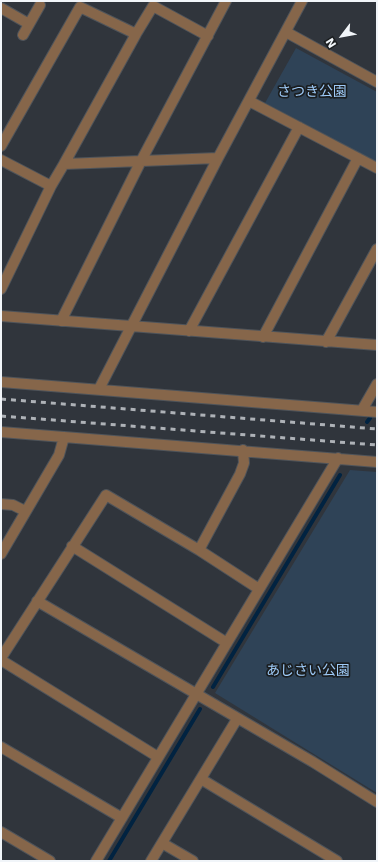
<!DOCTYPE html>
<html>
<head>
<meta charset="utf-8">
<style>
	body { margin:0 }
	#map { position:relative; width:378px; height:862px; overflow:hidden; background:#30353c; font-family:"DejaVu Sans",sans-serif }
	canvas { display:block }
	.frame { position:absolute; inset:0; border:2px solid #f1f5f9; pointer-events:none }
	.north { position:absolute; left:322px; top:16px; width:40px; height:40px; -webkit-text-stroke:3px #1a1d1f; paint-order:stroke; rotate:238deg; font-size:11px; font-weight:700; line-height:16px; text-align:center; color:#f1f5f9 }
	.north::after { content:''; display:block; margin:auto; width:14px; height:18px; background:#f1f5f9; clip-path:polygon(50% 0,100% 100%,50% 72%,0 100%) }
</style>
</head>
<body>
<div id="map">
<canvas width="378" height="862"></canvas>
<div class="frame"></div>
<div class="north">N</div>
</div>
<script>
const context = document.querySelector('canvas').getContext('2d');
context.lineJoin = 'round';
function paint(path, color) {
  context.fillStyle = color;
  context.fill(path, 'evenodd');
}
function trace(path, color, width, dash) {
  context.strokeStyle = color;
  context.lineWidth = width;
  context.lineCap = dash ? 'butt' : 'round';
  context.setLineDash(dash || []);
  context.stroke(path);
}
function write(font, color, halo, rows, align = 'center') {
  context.font = font + ' "DejaVu Sans","Noto Sans JP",sans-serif';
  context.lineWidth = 3.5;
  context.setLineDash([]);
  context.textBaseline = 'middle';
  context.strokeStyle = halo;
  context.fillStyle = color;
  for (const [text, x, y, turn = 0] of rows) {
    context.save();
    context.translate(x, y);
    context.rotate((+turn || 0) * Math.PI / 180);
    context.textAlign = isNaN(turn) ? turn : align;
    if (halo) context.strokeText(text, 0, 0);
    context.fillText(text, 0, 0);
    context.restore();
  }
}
paint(new Path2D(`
	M296,48l81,44v70l-112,-59z
	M350,470l27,2v321l-162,-100z`), '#2f4357');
trace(new Path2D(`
	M367,422l3,-4
	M213,687l127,-212
	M109,861l91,-152`), '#012341', 4);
const minor = new Path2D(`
	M1,8l28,16
	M286,32l91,50
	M23,35l17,-30
	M249,101l128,67
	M1,146l79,-139 56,27
	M1,160l50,26 13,-22 154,-6
	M64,164l72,-130 17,-28 55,30
	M1,289l50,-103
	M1,316l376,29
	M61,321l80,-160 85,-160
	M189,331l110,-204
	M263,337l95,-179
	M326,342l51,-93
	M1,382l376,30
	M99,389l119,-231 84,-157
	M362,410l15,-26
	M1,432l376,30
	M1,504l12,1 12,6
	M72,546l155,97
	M199,550l41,-76 4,-11 -1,-13
	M1,554l58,-99 5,-18
	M37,601l276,161 64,40
	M1,658l105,-163 93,55 60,39
	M1,660l157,97
	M1,747l121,71
	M201,779l136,82
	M1,832l49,29
	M162,843l31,18
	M96,861l242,-403
	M151,861l86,-142`);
trace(minor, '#4f545a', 12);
trace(minor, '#86664a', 10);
trace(new Path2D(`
	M1,399l376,30
	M1,416l376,29`), '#aeb2b7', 3, [5, 5]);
write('14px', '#9ecaf7', '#1a1d1f', [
	["さつき公園",312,92],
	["あじさい公園",308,671]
]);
</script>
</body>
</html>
